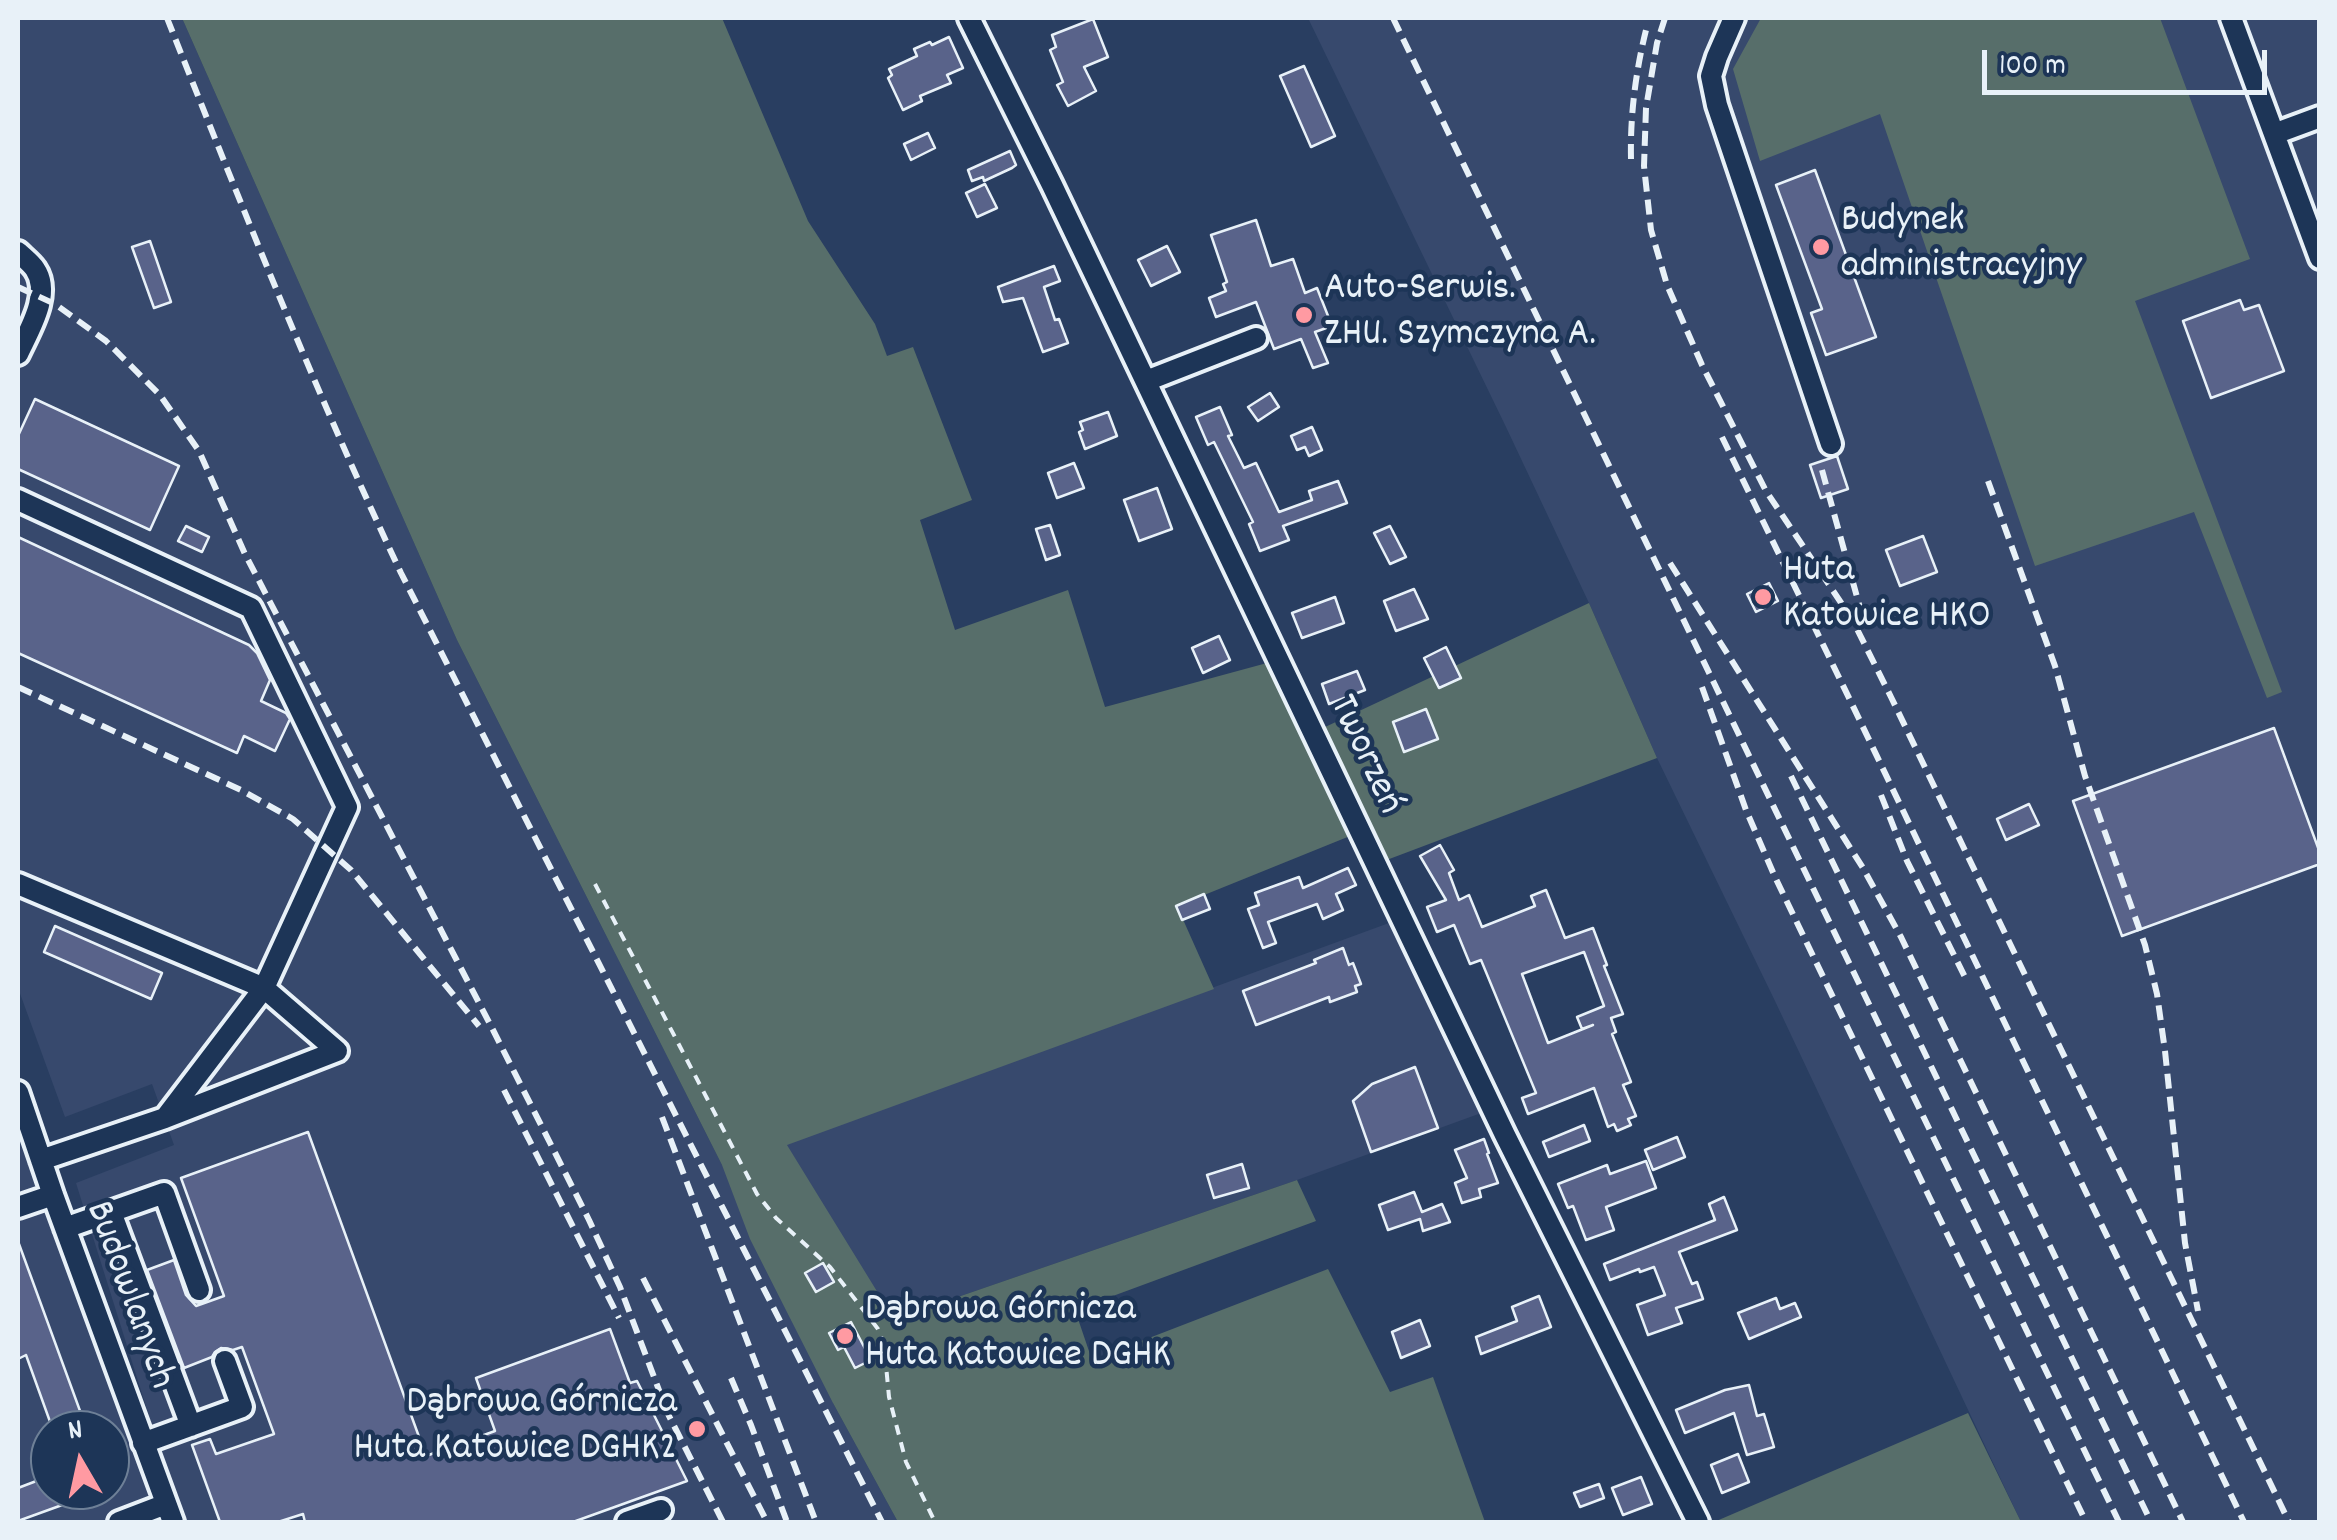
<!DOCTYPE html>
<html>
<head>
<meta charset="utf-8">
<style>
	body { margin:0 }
	#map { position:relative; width:2337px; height:1540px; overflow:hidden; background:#293e61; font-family:Dekko,sans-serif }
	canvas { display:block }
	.frame { position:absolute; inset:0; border:20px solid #e8f1f8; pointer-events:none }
	.north { position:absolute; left:30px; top:1410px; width:100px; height:100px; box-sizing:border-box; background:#1d3557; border:2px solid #6e8097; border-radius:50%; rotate:351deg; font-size:28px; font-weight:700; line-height:40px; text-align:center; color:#e8f1f8 }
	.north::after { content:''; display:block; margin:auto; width:35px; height:45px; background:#ff9aa2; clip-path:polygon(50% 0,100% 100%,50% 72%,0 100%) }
	.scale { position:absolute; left:1982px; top:50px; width:285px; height:45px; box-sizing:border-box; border:5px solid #e8f1f8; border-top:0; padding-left:12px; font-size:30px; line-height:35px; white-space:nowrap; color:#e8f1f8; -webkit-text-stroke:8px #1d3557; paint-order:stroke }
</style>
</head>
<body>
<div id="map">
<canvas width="2337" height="1540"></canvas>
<div class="frame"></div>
<div class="north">N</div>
<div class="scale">100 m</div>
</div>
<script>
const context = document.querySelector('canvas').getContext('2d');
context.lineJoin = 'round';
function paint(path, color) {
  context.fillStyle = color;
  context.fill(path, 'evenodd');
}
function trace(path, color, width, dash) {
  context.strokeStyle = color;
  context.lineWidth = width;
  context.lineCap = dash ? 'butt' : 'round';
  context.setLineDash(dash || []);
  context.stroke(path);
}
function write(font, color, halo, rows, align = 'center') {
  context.font = font + ' Dekko,sans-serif';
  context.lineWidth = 9;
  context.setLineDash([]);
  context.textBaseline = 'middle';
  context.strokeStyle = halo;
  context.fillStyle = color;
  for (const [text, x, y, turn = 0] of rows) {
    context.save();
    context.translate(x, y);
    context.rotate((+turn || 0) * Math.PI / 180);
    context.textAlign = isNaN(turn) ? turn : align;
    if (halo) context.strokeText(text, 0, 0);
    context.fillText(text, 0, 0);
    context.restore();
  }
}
paint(new Path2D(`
	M18,18h164l275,622 265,525 64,-21 603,-221 95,189 -187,68 -403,139 -61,84 65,119h-713l-20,-55 -89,-284 98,-38 -22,-61 -87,33 -47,-129zM148,241h1l4,62 -21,-55z
	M1308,18h1011v1504h-298l-246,-521 -118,-243 -68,-155 -83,-176z
	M18,1115l148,407h-148zM50,1430h60v60h-60z`), '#37496d');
paint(new Path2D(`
	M182,18h540l86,203 67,103 12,32 26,-9 59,153 -52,20 35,110 113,-40 37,117 162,-44 83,173 -173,70 37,83 -427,156 107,174 403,-139 19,41 -241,89 17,50 236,-91 62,123 43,-15 52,145h-587l-65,-119 -83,-164 -28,-74 -265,-525z
	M1761,18h399l90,241 -115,42 147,391 -15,6 -73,-186 -159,54 -155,-452 -120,47 -27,-92z
	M1589,603l68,155 -273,103 -61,-133z
	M1968,1413l53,109h-307z`), '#576e6a');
const building = new Path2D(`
	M1093,19l15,38 -24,10 12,24 -28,15 -11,-21 6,-3 -13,-32 6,-3 -4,-12z
	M949,37l14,31 -16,7 4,8 -31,13 2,5 -19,9 -15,-32 4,-3 -3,-6 28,-13 -3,-7 16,-7 2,3z
	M1304,66l31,70 -24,11 -31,-71z
	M928,133l7,15 -24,12 -7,-16z
	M1010,151l6,14 -4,3 -28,13 -1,-4 -11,4 -4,-11z
	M1815,170l61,167 -50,18 -15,-42 11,-4 -46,-124z
	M985,184l12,24 -20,9 -11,-24z
	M1256,220l15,46 22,-7 12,34 12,-5 15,38 -17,6 13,31 -15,5 -12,-29 -27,10 -18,-47 -40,15 -7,-19 17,-7 -3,-7 4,-2 -16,-47z
	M150,241l21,61 -17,6 -22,-61z
	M1167,246l13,26 -29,14 -13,-26z
	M1054,266l6,15 -16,6 11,33 4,-1 9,24 -25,9 -20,-54 -20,4 -5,-15z
	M2240,300l4,10 15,-5 25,66 -73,27 -28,-77z
	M1270,393l9,14 -21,14 -10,-14z
	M35,399l144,67 -29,64 -132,-61v-33z
	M1220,407l12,28 -4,1 16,32 12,-5 23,49 33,-12 -3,-9 29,-10 9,22 -64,23 6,14 -29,11 -11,-27 4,-2 -39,-80 -6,3 -12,-28z
	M1108,412l9,24 -32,13 -6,-17 4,-2 -3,-8z
	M1312,427l10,23 -13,6 -4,-9 -8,3 -6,-14z
	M1837,456l11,33 -27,9 -11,-33z
	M1074,463l10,25 -27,10 -9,-25z
	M1157,488l15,41 -33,12 -15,-41z
	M1050,525l10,30 -14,5 -10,-31z
	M186,526l23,11 -7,15 -24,-11z
	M1390,526l16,31 -16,7 -16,-31z
	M1923,536l14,36 -37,14 -14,-36z
	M18,537l231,108 8,8 13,27 -9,21 25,12 4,6 -15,32 -31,-15 -7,17 -219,-100z
	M1769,583l9,18 -22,11 -9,-18z
	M1414,589l14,30 -32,12 -12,-30z
	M1335,597l9,26 -42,15 -10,-25z
	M1219,636l11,24 -27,13 -11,-25z
	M1446,647l15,31 -22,10 -15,-30z
	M1357,671l8,19 -36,14 -7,-20z
	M1426,709l12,30 -34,13 -11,-30z
	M2274,728l46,125v11l-198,72 -49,-135z
	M2029,804l10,21 -33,15 -9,-21z
	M1440,845l14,25 -5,3 10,27 10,-5 13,32 53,-21 -4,-10 15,-6 19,48 28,-10 14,37 -3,1 19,48 -12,4 5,14 -4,2 19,48 -8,3 13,31 -8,3 3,6 -14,6 -3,-7 -6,3 -14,-39 -66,26 -6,-16 14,-5 -55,-133 -11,4 -16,-39 -17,7 -10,-25 19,-7 -26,-44zM1584,952l20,54 -27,11 5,12 11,-4 -45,18 -26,-69z
	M1348,868l8,17 -20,9 7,16 -20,9 -6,-15 -49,18 8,21 -13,5 -15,-39 11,-4 -4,-12 44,-16 4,11z
	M1204,894l6,15 -28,11 -6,-14z
	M55,926l107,47 -11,26 -107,-47z
	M1343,948l6,17 4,-2 8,21 -6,2 2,6 -27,10 -1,-5 -73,28 -13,-34 73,-28 -2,-3z
	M1415,1067l23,61 -67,24 -18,-51 19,-17z
	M1584,1125l6,16 -41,16 -6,-15z
	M308,1132l118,324 69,-25 -19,-53 134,-49 20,54 7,-2 50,100 -114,41h-268l-2,-8 -25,8h-58l-28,-77 18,-6 6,15 58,-20 -32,-87 -9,3 -12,-2 -6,4 -3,5 -28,11 -37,-98 27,-10 12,35 10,11 28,-10 -43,-118z
	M1677,1137l8,20 -32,13 -8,-20z
	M1484,1139l5,14 -2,1 11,29 -19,6 2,8 -19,6 -7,-20 12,-5 -12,-28z
	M1646,1161l10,27 -50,19 8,23 -28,10 -13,-34 -5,2 -10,-24 49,-19 3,9z
	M1242,1164l7,24 -35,10 -7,-23z
	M1414,1192l8,20 20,-8 8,18 -27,9 -3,-12 -32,11 -9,-25z
	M1724,1197l13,33 -58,22 13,32 5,-2 6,17 -27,9 6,15 -34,12 -11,-30 28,-10 -11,-28 -14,5 -1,-3 -29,11 -6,-16 111,-44 -6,-16z
	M19,1244l68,186h-34l-27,-75 -8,4v-114z
	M823,1263l11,19 -18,10 -11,-19z
	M1539,1296l12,31 -70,27 -5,-17 41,-16 -5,-14z
	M1776,1298l4,11 15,-6 6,14 -52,22 -11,-26z
	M1420,1320l10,26 -29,12 -9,-26z
	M851,1322l20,38 -16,8 -11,-21 -6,3 -9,-17z
	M1749,1385l8,31 7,-2 10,33 -27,8 -13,-42 -49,20 -9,-23 49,-20z
	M1738,1454l11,28 -27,11 -11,-28z
	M1641,1477l11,27 -29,11 -11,-27z
	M39,1480l4,10h55v2l-80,29v-33z
	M1599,1484l5,14 -24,9 -6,-14z`);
paint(building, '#59638a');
trace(building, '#e8f1f8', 2.5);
const minor = new Path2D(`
	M969,18l83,167 453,950 193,387
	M1734,18l-17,39 -6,19 6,29 114,339
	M2231,18l89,240
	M2274,134l46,-17
	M18,252c5,5 13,11 17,17 17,25 -6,61 -17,85
	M1146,381l110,-43
	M18,500l233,108 96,199 -83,181 -99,130
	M18,884l246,104 73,63 -172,67 -124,42
	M18,1092l35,103 120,327
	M18,1207l35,-12
	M111,1212l80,214
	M65,1228l99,-35 35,97
	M143,1443l99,-36 -17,-46
	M119,1522l47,-18
	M627,1522l34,-12`);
trace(minor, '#e8f1f8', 28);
trace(new Path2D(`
	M595,884l162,310 19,24 54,49 48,62 6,15 5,53 17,65 29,60`), '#e8f1f8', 4, [10, 8]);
trace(minor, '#1d3557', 20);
trace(new Path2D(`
	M167,18c74,186 148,373 234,555l481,949
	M1393,18l726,1504
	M1665,18l-8,25 -11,65 -2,58 7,64 16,55 35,80 64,126 86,128 39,78 398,825
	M1631,159c-1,-45 5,-90 16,-133
	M18,287l37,17 51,37 54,54 39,56 46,103 246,472 98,194 31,67 48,127 55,108
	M1722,437l128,263 394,822
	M1822,470l43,156
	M1988,481l67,185 30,110 60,169 12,49 8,57 20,192 13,68
	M1670,563l193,305 38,69 282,585
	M18,687l223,103 52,29 58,51 128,156
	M1702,687l44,123 29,67 311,645
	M1791,776l360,746
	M1881,795l26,66 60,120
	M504,1090l115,228
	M662,1117l154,405
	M643,1278l124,244
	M731,1378l20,47 36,97`), '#e8f1f8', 6, [15, 8]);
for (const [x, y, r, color] of [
	[1821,247,10,"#ff9aa2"],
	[1304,315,10,"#ff9aa2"],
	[1763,597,10,"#ff9aa2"],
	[845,1336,10,"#ff9aa2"],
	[697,1429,10,"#ff9aa2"]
]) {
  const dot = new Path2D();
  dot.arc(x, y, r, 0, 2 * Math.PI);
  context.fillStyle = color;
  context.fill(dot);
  trace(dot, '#1d3557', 4);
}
write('40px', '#e8f1f8', '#1d3557', [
	["Budynek",1841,224],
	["administracyjny",1841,270],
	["Auto-Serwis.",1324,292],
	["ZHU. Szymczyna A.",1324,338],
	["Huta",1783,574],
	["Katowice HKO",1783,620],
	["Dąbrowa Górnicza",865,1313],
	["Huta Katowice DGHK",865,1359],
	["Dąbrowa Górnicza",677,1406,"right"],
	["Huta Katowice DGHK2",677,1452,"right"]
], 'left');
write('40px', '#e8f1f8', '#1d3557', [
	["Tworzeń",1363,756,65],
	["Budowlanych",127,1296,70]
]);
</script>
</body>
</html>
